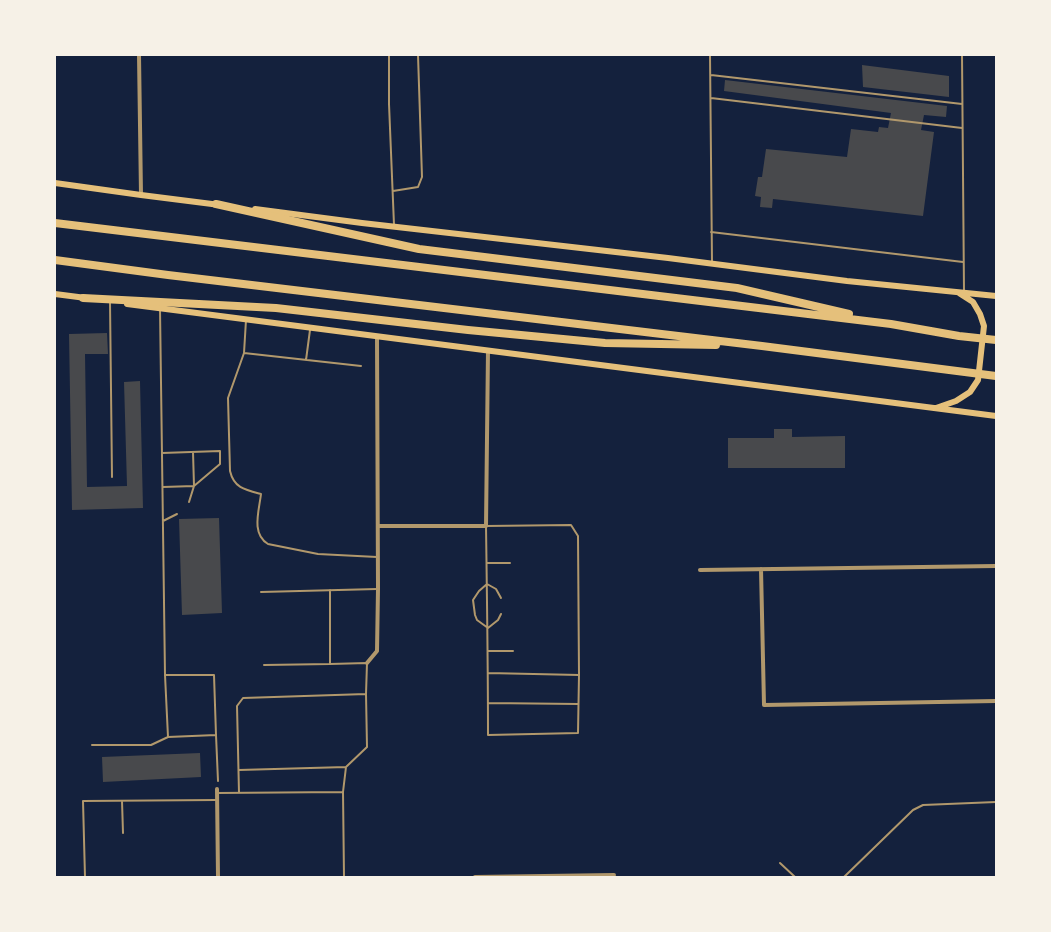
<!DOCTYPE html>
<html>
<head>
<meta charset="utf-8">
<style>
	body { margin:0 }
	#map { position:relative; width:1051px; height:932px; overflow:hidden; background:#14213d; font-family:Barlow,sans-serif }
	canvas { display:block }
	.frame { position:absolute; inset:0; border:56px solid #f6f1e7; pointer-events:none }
</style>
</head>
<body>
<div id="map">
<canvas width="1051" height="932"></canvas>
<div class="frame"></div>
</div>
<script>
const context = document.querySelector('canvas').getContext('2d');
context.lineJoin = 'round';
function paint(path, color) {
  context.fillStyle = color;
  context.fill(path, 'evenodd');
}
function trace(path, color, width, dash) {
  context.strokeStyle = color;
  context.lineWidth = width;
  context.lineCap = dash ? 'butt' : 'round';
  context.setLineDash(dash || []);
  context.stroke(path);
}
paint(new Path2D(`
	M862,65l87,11v21l-86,-10z
	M725,80l222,26 -1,11 -22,-2 -3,15 13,2 -11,84 -150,-17 -1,9 -12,-1 1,-10 -6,-1 3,-19h4l4,-28 81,8 4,-28 27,3 1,-5 9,1 3,-15 -167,-22z
	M107,333l1,21h-23l2,133 40,-1 -3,-104 16,-1 3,127 -71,2 -3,-176z
	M774,429h18v8l53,-1v32h-117v-30h46z
	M219,518l3,95 -40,2 -3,-96z
	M200,753l1,24 -98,5 -1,-25z`), '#48494c');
trace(new Path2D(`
	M389,55v49l5,121
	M710,55l2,207
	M962,55l2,236
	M711,75l251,29
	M711,98l251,30
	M393,191l25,-4 4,-10 -4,-122
	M711,232l252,30
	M110,302l2,175
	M160,309l5,366 3,62 48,-2 -2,-60h-49
	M246,320l-2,33 117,13
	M244,353l-16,45 2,73c4,17 15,19 31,23 -2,17 -10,40 7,50l50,10 59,3
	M306,360l4,-30
	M162,453l58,-2v13l-26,22 -31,1
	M189,502l5,-16 -1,-34
	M163,521l14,-7
	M487,563h23
	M261,592l116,-3
	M501,598l-5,-9 -9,-5 -8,7 -6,9 2,15 2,5 11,8 10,-8 3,-6
	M488,651h25
	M330,664l37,-1 -1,31
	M264,665l66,-1v-74
	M488,673l91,2 -1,-139 -7,-11 -85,1c1,70 2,139 2,209l90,-2 1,-58
	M488,703l90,1
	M216,735l2,46
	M92,745h59l17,-8
	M239,770l107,-3
	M217,793l126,-1 1,85
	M239,793l-2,-87 6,-8 123,-4 1,53 -21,20 -3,25
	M122,801l1,32
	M780,863l15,14
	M85,877l-2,-76 133,-1
	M844,877l69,-67 10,-5 73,-3`), '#b1986c', 2);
trace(new Path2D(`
	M139,55l2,140
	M378,526h108l2,-176
	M761,569l3,136 232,-4
	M700,570l296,-4
	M367,663l10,-12 1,-62 -1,-253
	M217,789l1,88
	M475,877l139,-2`), '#b1986c', 4);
trace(new Path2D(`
	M55,183l86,12 79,10
	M255,209l107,14 306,35 179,23 149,15
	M55,294l31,4
	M127,304l869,112
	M936,408l20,-7 14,-9 8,-12 6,-54 -4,-12 -7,-12 -14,-9`), '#e5c07b', 6);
trace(new Path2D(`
	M216,204l203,45 318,39 112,26
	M55,223l836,101 68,12 37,4
	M55,260l113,15 594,71 234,30
	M83,298l193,10 192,22 137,13 111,2`), '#e5c07b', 8);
</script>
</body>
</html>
